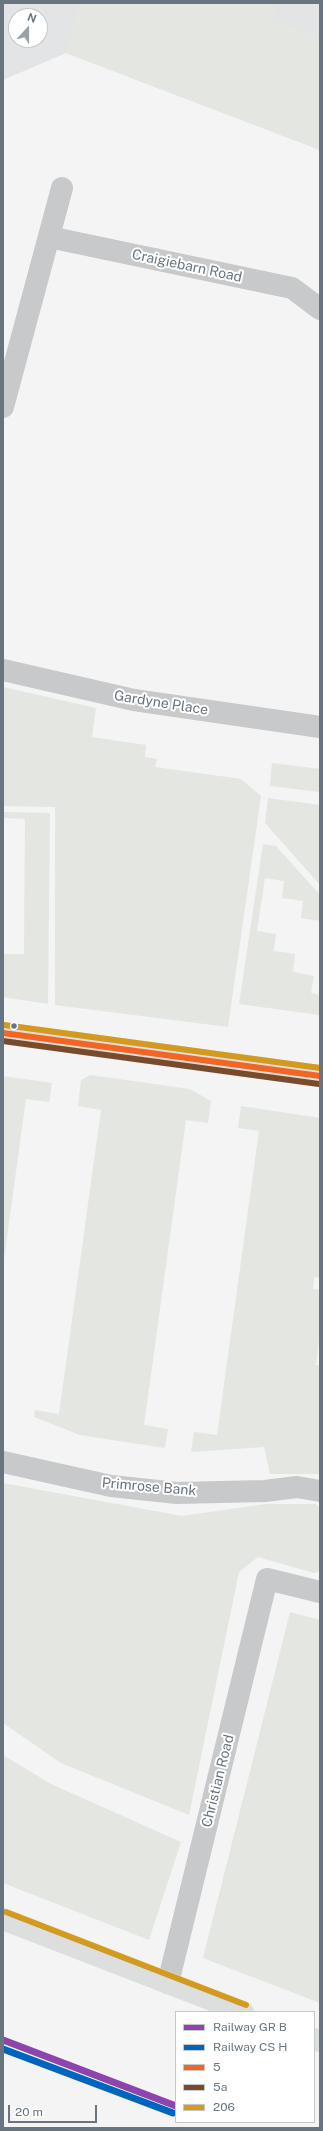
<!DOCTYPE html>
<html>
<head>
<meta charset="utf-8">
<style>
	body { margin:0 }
	#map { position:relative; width:323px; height:2131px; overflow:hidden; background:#f4f4f4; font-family:"Public Sans",sans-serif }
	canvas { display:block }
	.frame { position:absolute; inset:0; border:4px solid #687580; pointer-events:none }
	.legend { position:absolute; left:175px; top:2011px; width:140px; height:112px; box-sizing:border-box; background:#fff; border:1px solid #c3c8cc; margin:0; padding:5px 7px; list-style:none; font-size:12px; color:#687580 }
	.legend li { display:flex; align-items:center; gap:8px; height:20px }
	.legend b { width:20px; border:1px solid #c3c8cc }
	.north { position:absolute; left:8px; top:8px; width:40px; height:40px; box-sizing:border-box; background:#fff; border:1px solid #c3c8cc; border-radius:50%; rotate:21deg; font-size:11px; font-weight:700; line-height:16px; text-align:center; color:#687580 }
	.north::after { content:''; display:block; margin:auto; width:14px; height:18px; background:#99a1a9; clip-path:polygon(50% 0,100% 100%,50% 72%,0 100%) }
	.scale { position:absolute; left:8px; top:2105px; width:89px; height:18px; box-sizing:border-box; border:2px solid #687580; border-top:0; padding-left:5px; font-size:12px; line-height:14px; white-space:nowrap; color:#687580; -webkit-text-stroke:3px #fff; paint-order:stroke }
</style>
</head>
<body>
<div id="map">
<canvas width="323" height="2131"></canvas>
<div class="frame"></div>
<ul class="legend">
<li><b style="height:5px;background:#8e44ad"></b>Railway GR B</li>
<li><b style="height:5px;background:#0065bd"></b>Railway CS H</li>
<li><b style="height:5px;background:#f26522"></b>5</li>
<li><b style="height:5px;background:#7a4b2a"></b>5a</li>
<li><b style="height:5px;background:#d39a20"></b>206</li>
</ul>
<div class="north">N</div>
<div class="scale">20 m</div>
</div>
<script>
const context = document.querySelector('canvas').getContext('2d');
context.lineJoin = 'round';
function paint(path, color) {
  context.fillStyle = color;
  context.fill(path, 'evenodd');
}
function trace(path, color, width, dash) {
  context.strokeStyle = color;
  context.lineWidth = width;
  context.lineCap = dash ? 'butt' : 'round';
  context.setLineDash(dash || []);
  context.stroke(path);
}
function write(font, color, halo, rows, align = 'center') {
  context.font = font + ' "Public Sans",sans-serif';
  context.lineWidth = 4;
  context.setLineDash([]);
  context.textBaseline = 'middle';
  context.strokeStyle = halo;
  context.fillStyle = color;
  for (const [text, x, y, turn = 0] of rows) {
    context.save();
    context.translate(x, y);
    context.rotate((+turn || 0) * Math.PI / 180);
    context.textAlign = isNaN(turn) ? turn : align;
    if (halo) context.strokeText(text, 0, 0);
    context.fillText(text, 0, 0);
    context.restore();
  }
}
paint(new Path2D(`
	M3,3h317v147l-254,-97 -63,27zM16,16h24v24h-24z`), '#e3e4e5');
paint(new Path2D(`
	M79,3h199l-5,17 47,18v112l-254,-97z
	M3,687l93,21 -4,29 54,8 -1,12 12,2 -2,8 86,12 20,17 -33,231 -173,-22v-198l-52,-1z
	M272,763l48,6v23l-50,-6z
	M268,798l52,7v80l-55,-62z
	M3,812l47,1 -2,191 -45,-7v-43h21l1,-135 -22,-1z
	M263,844l13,2 44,49v26l-19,-3 2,-17 -21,-3 2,-17 -19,-3 -8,53 19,3 -2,17 21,3 -2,18 21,4 -3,17 9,2v20l-81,-11z
	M90,1075l100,14 21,12 -3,22 -22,-3 -42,305 24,4 -3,19 -85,-13 -46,-18 1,-7 24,4 42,-304 -23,-4 3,-26z
	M3,1076l49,7 -3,19 -23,-3 -23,167z
	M241,1106l79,12v160l-6,-1 -1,12 7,1v43l-4,32h4v109h-50l-6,-27 -73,5 3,-20 23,3 42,-304 -21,-3z
	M3,1483l179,33 84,-12h49l5,3v64l-6,2 -56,-16 -19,15 -50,243 -128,-52 -58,-40z
	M290,1612l30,8v383l-117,-45z
	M3,1755l48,29 130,58 -32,98 -146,-57z`), '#e3e6e1');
trace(new Path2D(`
	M49,237l243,51 28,21
	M3,407l59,-219
	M3,670l131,30 186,27
	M3,1462l108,24 66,7 88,-2 32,-4 23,4
	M168,1983l99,-404 53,13`), '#c7c9ca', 22);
trace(new Path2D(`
	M3,1033l317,43`), '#dddede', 22);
trace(new Path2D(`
	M3,1919l240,93
	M314,2039l6,2`), '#dddede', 22);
trace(new Path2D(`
	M3,1033l317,43`), '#f26522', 6);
trace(new Path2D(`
	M3,1041l316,43`), '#7a4b2a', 6);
trace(new Path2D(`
	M4,1025l316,43
	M6,1912l240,93`), '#d39a20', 6);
trace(new Path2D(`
	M3,2040l173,66`), '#8e44ad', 7);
trace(new Path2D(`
	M3,2049l170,64`), '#0065bd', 7);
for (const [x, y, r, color] of [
	[14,1026,3.5,"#687580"]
]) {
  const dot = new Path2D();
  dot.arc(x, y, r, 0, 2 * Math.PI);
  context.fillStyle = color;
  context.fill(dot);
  trace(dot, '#fff', 1.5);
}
write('14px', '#687580', '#fff', [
	["Craigiebarn Road",187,266,12],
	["Gardyne Place",161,703,9],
	["Primrose Bank",149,1487,5],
	["Christian Road",218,1781,-76]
]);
</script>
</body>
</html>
